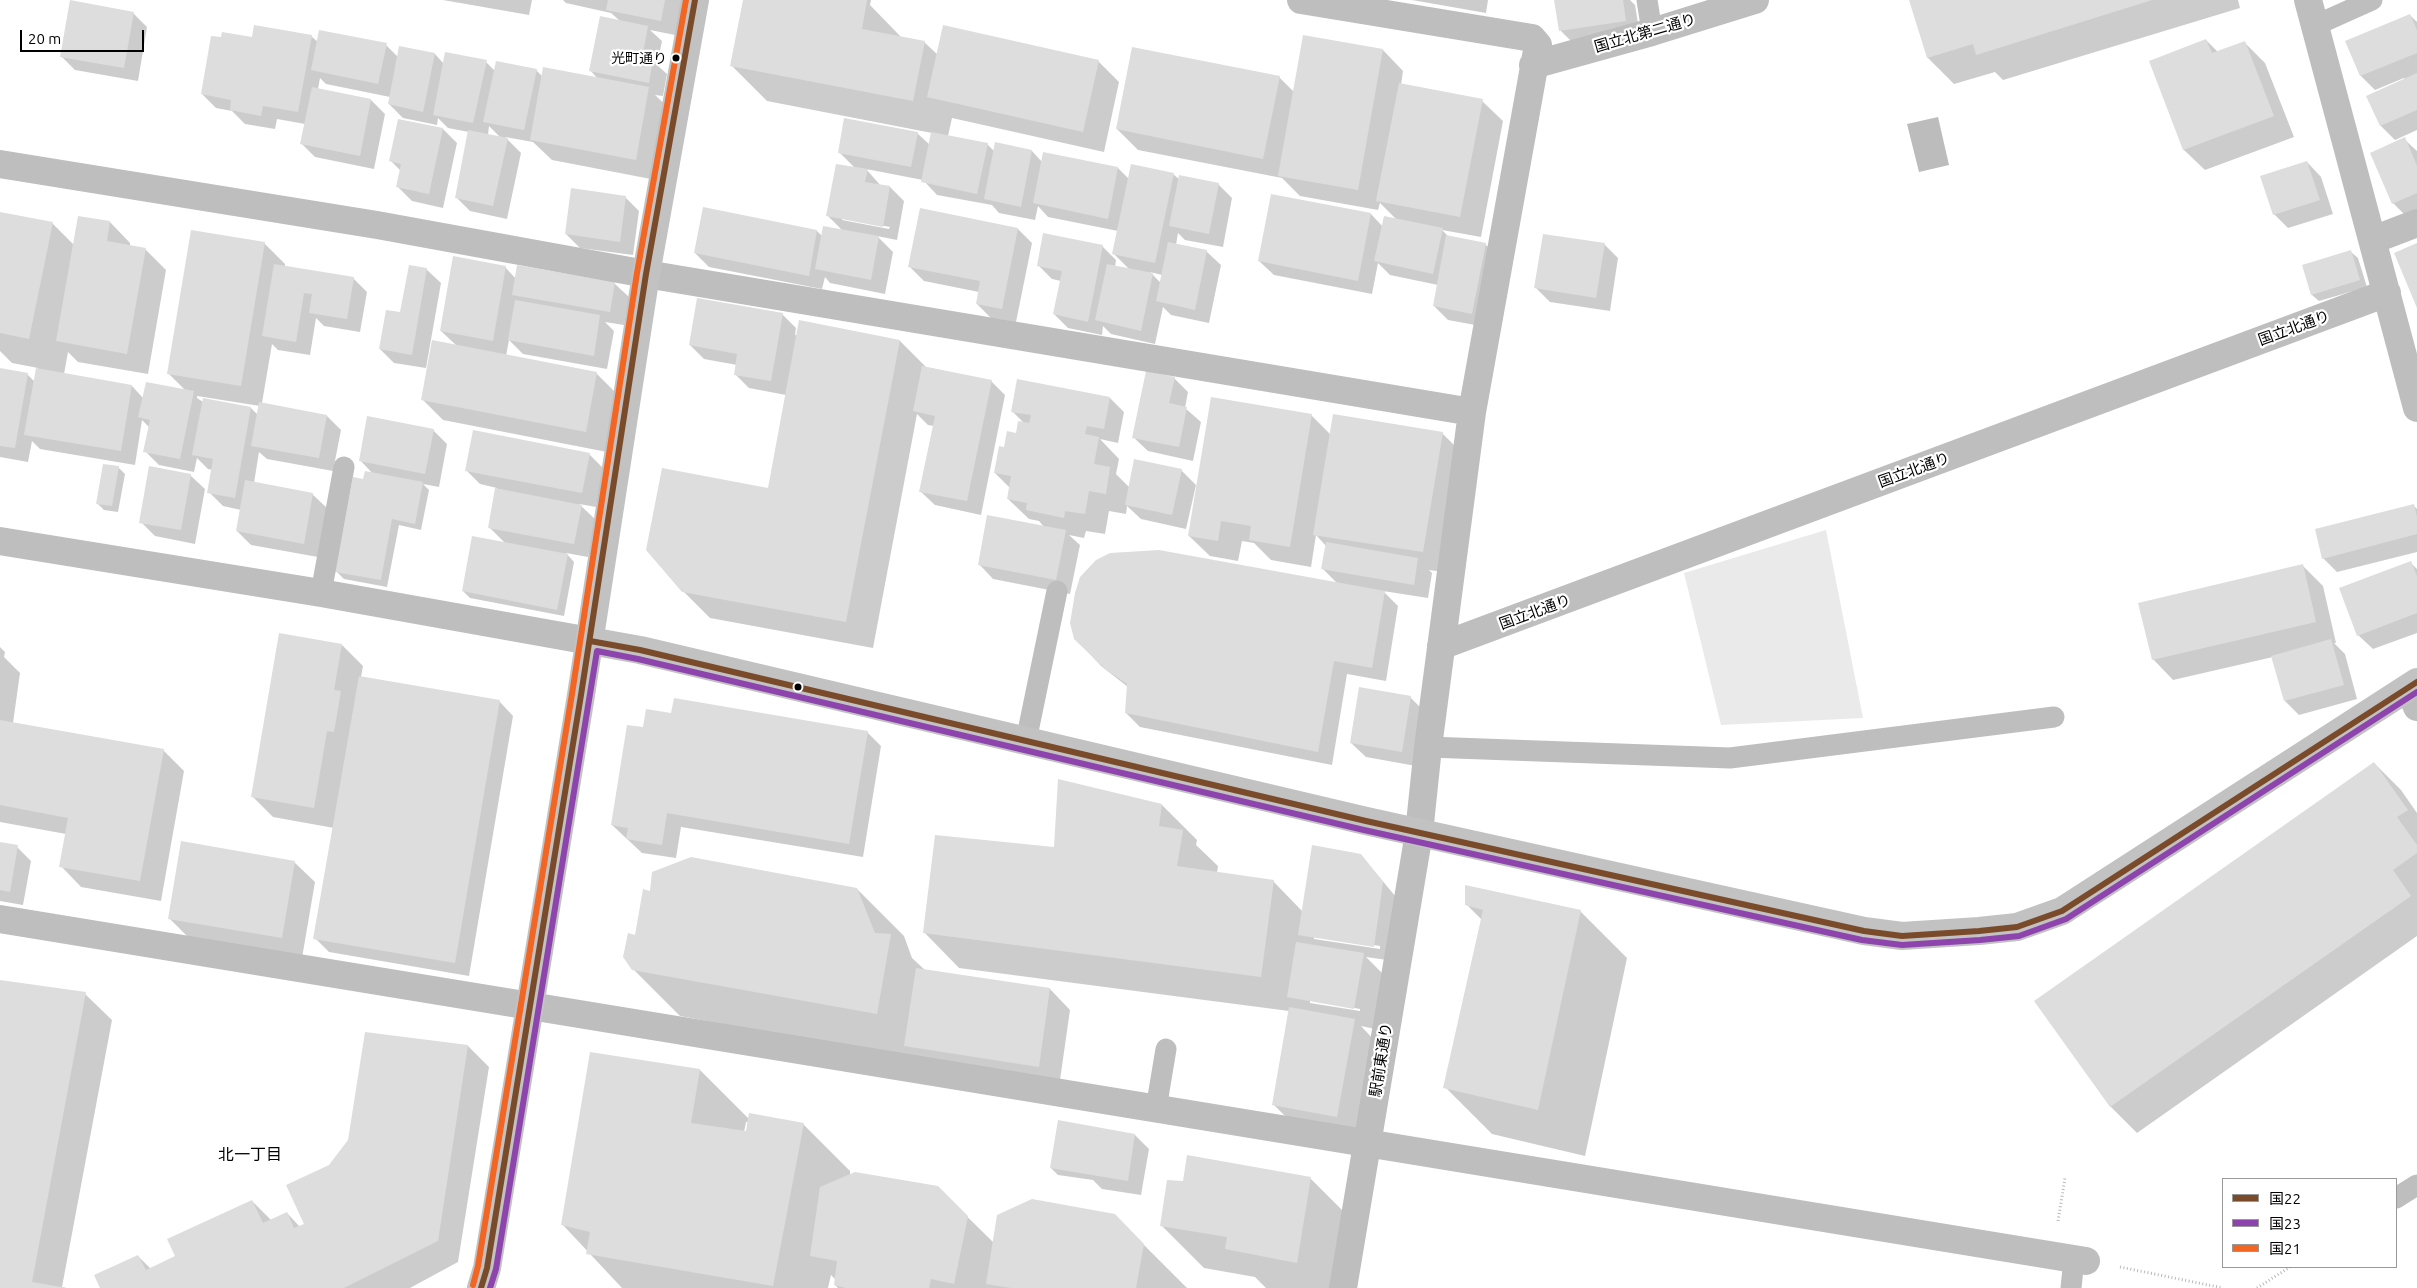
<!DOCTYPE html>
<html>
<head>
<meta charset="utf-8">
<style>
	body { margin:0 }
	#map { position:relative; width:2417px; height:1288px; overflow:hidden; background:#fff; font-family:Ubuntu,"Noto Sans JP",sans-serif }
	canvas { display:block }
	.legend { position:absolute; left:2222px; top:1178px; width:175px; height:90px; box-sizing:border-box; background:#fff; border:1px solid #999; margin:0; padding:6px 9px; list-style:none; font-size:15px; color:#000 }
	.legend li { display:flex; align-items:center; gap:10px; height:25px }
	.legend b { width:25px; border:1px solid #999 }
	.scale { position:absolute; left:20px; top:30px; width:124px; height:22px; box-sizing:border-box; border:2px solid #000; border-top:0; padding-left:6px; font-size:15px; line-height:18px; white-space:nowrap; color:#000; -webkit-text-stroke:4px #fff; paint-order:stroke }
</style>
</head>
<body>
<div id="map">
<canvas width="2417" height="1288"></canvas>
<ul class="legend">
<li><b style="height:6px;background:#7a4b2a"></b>国22</li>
<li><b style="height:6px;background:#8e44ad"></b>国23</li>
<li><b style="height:6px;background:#f26522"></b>国21</li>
</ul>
<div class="scale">20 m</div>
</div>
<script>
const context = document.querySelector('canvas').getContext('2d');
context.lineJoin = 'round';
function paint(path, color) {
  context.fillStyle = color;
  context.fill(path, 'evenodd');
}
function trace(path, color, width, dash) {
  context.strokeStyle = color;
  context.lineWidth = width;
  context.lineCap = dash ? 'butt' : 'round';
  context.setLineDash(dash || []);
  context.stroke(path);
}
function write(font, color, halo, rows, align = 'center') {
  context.font = font + ' Ubuntu,"Noto Sans JP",sans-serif';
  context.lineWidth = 4.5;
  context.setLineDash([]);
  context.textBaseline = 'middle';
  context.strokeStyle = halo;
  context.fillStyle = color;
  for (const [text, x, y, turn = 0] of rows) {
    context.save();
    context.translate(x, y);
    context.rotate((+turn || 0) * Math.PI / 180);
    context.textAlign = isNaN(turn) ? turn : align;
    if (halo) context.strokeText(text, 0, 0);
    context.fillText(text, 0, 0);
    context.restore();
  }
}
paint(new Path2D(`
	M1826,530l37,188 -142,7 -37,-152z`), '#eaeaea');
paint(new Path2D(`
	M1938,117l11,48 -30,7 -12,-48z`), '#bcbcbc');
paint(new Path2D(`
	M443,0h89l-3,15z
	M563,0h119l-7,35 -25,-5 12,11 -5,24 10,9 -4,22 -8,-1 15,14 -14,71 -104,-20 -19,-18 -28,-5 16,16 -14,66 -37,-8 -14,-14 13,-65 -21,-4 -10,-10 -1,7 -34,-7 -14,-14 1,-7 -64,-13 -6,-6 -2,11 53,11 14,14 -11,55 -59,-12 -14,-14 4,-19 -28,-5 -2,10 -30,-5 -13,-13 -16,-3 -14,-14 51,-55 58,-3 7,6 68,3 12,12 37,-3 9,10 42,-2 9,9 41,-1 7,7 55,2 -8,-9 30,-49 -9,-8 -45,-10zM489,126l11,11 -12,-2z
	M744,0h127l-1,5 32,33 22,4 14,13 160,6 21,21 -15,70 -152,-34 -4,18 39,8 7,7h38l10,11 76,6 11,11 44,-5 7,6 38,4 14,14 -9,49 -38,-7 -7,-7 -2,12 30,6 15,14 -12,58 -38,-8 -8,-8 -8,37 -44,-10 -8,-8 -1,9 -34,-7 -14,-14 7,-33 -9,-2 -14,-14 64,-19 14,14 -1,7 15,3 -16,-16 4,-23 -70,-14 -10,-11 -3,14 -36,-7 -7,-8 -55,-10 -14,-15 -57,-11 15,17 9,1 14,14 -7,39 -20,-4 16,16 -8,42 -55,-11 -5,-6 -3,12 -113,-22 -14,-14 122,-22 5,5 21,-5 -15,-15 27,-48 -16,-16 78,-19 13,12 2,-12 -165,-32 -35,-35zM842,218l48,9 -1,2 -47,-9zM1150,272l12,3 -1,8z
	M1412,0h76l-2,13z
	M1560,0h70l5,5 5,30 -66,9 -14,-14z
	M1910,0h328l2,8 -237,72 -8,-8 -41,12 -26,-26z
	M133,13l14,14 -9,54 -63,-11 -14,-14z
	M2410,15l7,7v108l-22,10 -14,-14 -13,-29 37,-17 -1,-2 -29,12 -14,-14 -15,-35z
	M2206,40l12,12 26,-10 21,21 29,74 -89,33 -21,-20 -34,-88z
	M1383,50l20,21 -2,14 81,16 21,20 -22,116 -39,-7 7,7 36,7 14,14 -13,69 -38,-7 -14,-14 4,-21 -48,-10 -12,-12 -6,31 -98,-19 -15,-14 112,-47 12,13 14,-7 -17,-17 -2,7 -78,-14 -18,-18 -144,-28 -21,-21 162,-52 15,15z
	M399,121l44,8 14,14 -14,65 -31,-7 -14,-14 3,-16 -10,-10z
	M2404,139l13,12v62l-10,4 -14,-14z
	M2307,162l14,15 12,37 -45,14 -14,-14z
	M625,197l14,14 -6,44 -53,-7 -14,-14z
	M0,213l52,10 22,22 36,-23 20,21v3l15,3 21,21 -18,104 -70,-12 -10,-10 -4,22 68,12 11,12 43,-7 -17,-17 95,-131 21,21v3l68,11 14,14 -7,40 -36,-6 -8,-8 -6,37 -32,-5 -6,-6 -10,59 65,13 14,14 -8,41 -66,-12 -8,-7 -5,31 58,11 15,14 -9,49 -67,-12 -14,-14 4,-21 -18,-4 -14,-14 4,-22 -5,-1 -11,-11 -3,14 -35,-7 -14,-14 4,-24 -7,-7 -7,45 -95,-16 -8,-8 -4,21 -28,-5v-88l27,5 8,8 3,-14 -26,-5 -12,-12zM197,396l63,10 -2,9 -7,-7 -48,-6 -6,-4z
	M1018,229l14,14 -16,79 -25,-4 -14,-14 2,-12 -55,-11 -14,-14z
	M1604,244l14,14 -8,53 -60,-9 -14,-14z
	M2351,252l7,6 9,29 -48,14 -7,-6 -9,-29z
	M505,267l11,12 98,4 15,14 -5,28 -19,-3 9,9 -7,38 -84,-15 -14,-14 -3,16 90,17 21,21 -10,58 -164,-32 -20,-20 34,-54 -16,-15z
	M426,269l15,14 -15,85 -32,-5 -14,-14z
	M782,314l14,14 -1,7 105,6 26,26 65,14 14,14 -24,120 -46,-10 -15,-14 14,-65 -6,-1 -11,-11 -44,234 -163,-30 -27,-27 86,-102 17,-94 -37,-7 -14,-14 2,-9 -33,-6 -14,-14z
	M1174,378l14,14 -3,16 16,14 -8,39 -45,-10 -15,-14z
	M1110,398l14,14 -6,31 -18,-4 19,20 -3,15 14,14 51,-18 15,15 -10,44 -45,-10 -14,-13 -1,8 -17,-3 -4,23 -19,-3 -2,7 -15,-3 11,10 -10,49 -77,-15 -14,-15 65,-37 -5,-6 -10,-2 -21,-20 2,-11 -15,-15 10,-25 20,-24 -13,-13z
	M1311,415l20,20 111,-2 21,21 -19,118 -15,-2 3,3 -4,25 -45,-7 15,15 -12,75 -39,-7 -15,91 -192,-38 -14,-14 2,-26 -27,-21 -26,-28 262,-55 -14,-14 3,-23 -10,-11 -5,32 -40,-7 -17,-17 -12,-2 -4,20 -28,-5 -21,-20z
	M433,430l14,14 -8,43 -16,-3 6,6 -8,40 -22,-5 -12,62 -43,-8 -7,-7 27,-91 9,-7 -13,-14z
	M589,454l14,14 -7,39 -17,-3 17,16 -8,37 -22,-4 8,9 -10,54 -94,-18 -7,-7 42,-48 -16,-16 8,-39 -17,-4 -14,-14z
	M118,467l7,7 -7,38 -14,-2 -7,-7z
	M190,475l15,14 -10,55 -40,-8 -14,-14z
	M2413,505l4,4v43l-80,20 -14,-14z
	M2411,563l6,6v64l-44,16 -15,-14z
	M2303,566l20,20 13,57h-2l11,11 12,45 -58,16 -14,-14 -12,-44 -100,23 -20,-21z
	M280,634l62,11 21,21 -2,11 138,24 14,15 -44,260 -140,-24 -14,-14 19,-110 -61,-11 -21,-21z
	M0,647l5,5 -1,5 16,16 -7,50 150,27 21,21 -23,130 -80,-14 -20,-21 5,-32 -66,-12z
	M1410,697l14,14 -8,55 -50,-9 -15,-14z
	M672,715l195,17 14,14 -18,111 -182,-30 -5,31 -34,-5 -30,-28 32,-96z
	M2374,763l27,27 16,23v123l-280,197 -26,-26 -75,-106z
	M1162,805l35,35 -1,5 22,21 -1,7 56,8 30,31 58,-57 35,42 -9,63 -21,-3 18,18 -9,54 -14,-3 14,15 -17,96 -64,-12 -21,-21 16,-93 -330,-43 -35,-36 131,-84zM1314,936l66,10v3l-66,-10zM1310,1000l50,9v2l-50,-8z
	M0,843l17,4 14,14 -8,44 -23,-4z
	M294,862l21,20 -13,76 -112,-19 -21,-21z
	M857,889l47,47 8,22 13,12 125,19 20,21 -11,77 -379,-71 -47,-47 3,-32 15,-45z
	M1466,904l114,7 47,47 -42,198 -93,-22 -47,-47 37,-167z
	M0,981l85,13 27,26 -50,267 4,1h-66z
	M468,1046l21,21 -31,195 -48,26h-308l36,-32 13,13 26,-12 75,-56 19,19 16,-7 13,14 6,-3 24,-58 19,-26z
	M700,1070l49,49 54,5 47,47v4l88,13 56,55 120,-28 73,73h-349l-3,-3 1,-5 -5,-5 -3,13h-206l-60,-64zM746,1122h2l-1,11 -3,-1z
	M1135,1135l14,14 -8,46 -39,-6 -9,-9 -35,-5 -7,-7z
	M1311,1179l43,43 -11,66h-77l-11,-11 -51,-9 -43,-43 23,-42z`), '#0003');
paint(new Path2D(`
	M70,0l64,12 -10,56 -64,-11z
	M608,0h57l-4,21 -55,-11z
	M743,0h124l-5,29 63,12 -12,60 -183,-35z
	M1554,0h69l3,21 -67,10z
	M1909,0h243l-176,55 -3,-11 -46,14z
	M2410,14l7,16v23l-57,23 -15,-35z
	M600,16l48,10 -6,32 11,1 -4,24 -60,-12z
	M254,25l58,10 -14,77 -35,-6 -2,10 -31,-6 1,-10 -30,-6 10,-58 10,1 1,-5 30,5z
	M943,25l156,35 -16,72 -156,-35z
	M319,30l68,13 -9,41 -67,-14z
	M1303,35l80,14 -25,141 -80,-14z
	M2206,39l6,14 33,-12 29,75 -91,34 -34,-89z
	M399,46l36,7 -12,59 -35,-8z
	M1132,47l148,29 -17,83 -147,-30z
	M445,52l42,8 -14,63 -40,-8z
	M496,61l41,8 -13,61 -41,-8z
	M543,67l106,20 -13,73 -106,-20z
	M2417,73v37l-37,16 -14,-30z
	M1399,83l84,16 -23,118 -84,-16z
	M312,87l59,12 -11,57 -60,-12z
	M844,118l74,14 -7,35 -73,-14z
	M398,119l45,9 -14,66 -33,-7 5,-23 -12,-3z
	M468,130l40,8 -15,68 -38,-8z
	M931,132l57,11 -11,51 -56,-12z
	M2405,137l12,29v27l-25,11 -22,-51z
	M995,142l37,8 -11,57 -37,-8z
	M1043,152l75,15 -10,52 -75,-16z
	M2307,161l13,39 -47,15 -13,-39z
	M836,164l32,5 -3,13 25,4 -7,41 -57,-11z
	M1131,164l43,9 -19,90 -43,-9z
	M1179,175l40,8 -10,51 -40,-8z
	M571,188l55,8 -6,46 -55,-8z
	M1271,194l100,19 -13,68 -100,-20z
	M703,207l114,23 -8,46 -115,-23z
	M920,208l98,20 -16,81 -26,-5 4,-23 -72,-14z
	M0,212l53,10 -24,117 -29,-6z
	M78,216l32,5 -3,20 39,7 -19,106 -71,-13z
	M1384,216l59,12 -10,46 -59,-13z
	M823,226l56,10 -8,44 -56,-11z
	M191,230l74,12 -24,144 -74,-12z
	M1043,233l60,12 -15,77 -35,-8 9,-43 -25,-5z
	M1543,234l62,9 -9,55 -62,-10z
	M1446,235l40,8 -14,71 -39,-8z
	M1168,242l39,8 -12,60 -39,-9z
	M2417,243v65l-23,-55z
	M2351,250l9,30 -49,15 -9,-30z
	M453,256l53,10 -13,75 -53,-10z
	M274,264l80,13 -7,42 -38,-6 3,-19 -8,-1 -8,49 -34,-6z
	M1107,264l46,9 -12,58 -46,-11z
	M409,265l18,3 -15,87 -33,-6 7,-39 14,2z
	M517,265l98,17 -5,30 -98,-17z
	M697,298l86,15 -12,68 -37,-6 3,-21 -48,-9z
	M515,300l85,15 -6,41 -86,-16z
	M799,320l101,20 -54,282 -164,-30 -36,-42 16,-82 106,20z
	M432,340l165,32 -11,60 -165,-32z
	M922,366l70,14 -25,121 -48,-9 16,-76 -22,-5z
	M0,368l28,5 -13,75 -15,-2z
	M36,368l96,17 -11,66 -97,-16z
	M1146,371l29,6 -6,26 18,4 -8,40 -47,-9z
	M1017,379l93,18 -6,32 -17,-3 -2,8 14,3 -5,27 16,3 -4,27 -17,-3 -4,23 -20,-3 -1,7 -38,-8 1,-7 -20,-4 4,-23 -17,-3 5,-27 5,1 3,-16 9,2 2,-12 11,2 2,-8 -20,-3z
	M146,382l48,9 -14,68 -37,-7 7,-32 -12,-3z
	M1211,397l101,17 -22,133 -41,-7 2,-14 -30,-5 -3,20 -30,-5z
	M203,398l48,9 -16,91 -28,-5 6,-34 -21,-4z
	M259,402l68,13 -8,43 -68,-12z
	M1333,414l110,18 -20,120 -110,-17z
	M367,416l67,13 -9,45 -66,-13z
	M473,430l117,23 -8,40 -117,-22z
	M1134,459l48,10 -10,46 -47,-10z
	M103,464l16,2 -7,40 -16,-2z
	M149,466l42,8 -10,56 -42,-7z
	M365,471l58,11 -8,42 -23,-5 -11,61 -46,-8 18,-95 10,2z
	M245,480l68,13 -9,51 -68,-13z
	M495,488l87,17 -8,39 -86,-16z
	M2414,504l3,13v17l-95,25 -7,-30z
	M987,515l79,15 -10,50 -78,-15z
	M472,536l96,18 -11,56 -95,-19z
	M1326,542l92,16 -4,27 -93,-16z
	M1159,550l226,41 -13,77 -38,-7 -16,91 -193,-39 2,-29 -22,-15 -31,-30 -4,-16 5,-30 5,-16 16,-17 14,-7z
	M2411,561l6,15v37l-60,23 -18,-48z
	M2303,564l13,58 -164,38 -14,-57z
	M279,633l63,11 -8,46 7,1 -7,41 -7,-1 -13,77 -63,-11z
	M2331,639l13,46 -60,16 -13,-45z
	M359,676l141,24 -45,263 -142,-24z
	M1359,687l52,9 -9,56 -52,-9z
	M674,698l194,33 -19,113 -182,-31 -5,32 -36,-6 2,-11 -17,-3 16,-100 16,2 3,-18 25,4z
	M0,720l164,29 -24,132 -81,-14 9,-49 -68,-13z
	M2374,762l34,48 -11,7 20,28v8l-24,17 18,26 -301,211 -76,-106z
	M1058,779l104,25 -3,22 24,4 -6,36 97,14 -13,97 -338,-44 12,-98 119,12z
	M181,841l114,20 -13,77 -114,-19z
	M0,842l18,3 -8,47 -10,-2z
	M1312,845l49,9 22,28 -9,65 -76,-12z
	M691,857l166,31 18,45 16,1 -14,80 -245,-44 -9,-13 5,-24 7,2 8,-46 7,2 2,-19z
	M1465,885l116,25 -43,200 -95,-22 40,-178 -18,-5z
	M1296,942l68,11 -10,56 -67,-12z
	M916,968l134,20 -11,79 -135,-21z
	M0,980l86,12 -54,290 35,6h-67z
	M1289,1007l66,12 -18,98 -65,-12z
	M365,1032l103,13 -30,196 -94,47h-244l-6,-13 44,-20 8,15 29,-14 -8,-17 85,-39 11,23 24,-11 7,16 10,-4 -18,-39 43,-20 19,-25z
	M590,1052l110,17 -9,54 55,8 3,-18 55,10 -31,163 -187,-32 4,-22 -29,-7z
	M1058,1120l77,14 -7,47 -78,-13z
	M1187,1155l124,22 -14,86 -72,-14 2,-12 -67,-11 7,-46 16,1z
	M855,1172l83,14 30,30 -14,68 -23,-5 -2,9h-83l-12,-3 3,-24 -27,-5 10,-69z
	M1032,1199l83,15 29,30 -8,44h-125l-25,-4 11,-69z`), '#ddd');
trace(new Path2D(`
	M2058,1221l7,-43
	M2120,1267l103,21
	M2257,1288l33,-21`), '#b8b8b8', 3, [1, 2.5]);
trace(new Path2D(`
	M1647,0l5,32
	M2314,26l58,-26
	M321,593l23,-126
	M1026,741l31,-150
	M1428,747l302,11 324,-41
	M1156,1109l10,-60
	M2396,1198l21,-13
	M2071,1288l3,-29`), '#bebebe', 21);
trace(new Path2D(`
	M1301,0l231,38 6,7 -66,367 -44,335 -9,86 -76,455
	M2308,0l109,408
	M1533,65l119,-33 103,-32
	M0,164l377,61 269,49 826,138
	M2373,240l44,-17
	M0,541l321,52 269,48
	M1441,646l946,-353
	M2409,688l8,19
	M0,919l2086,342`), '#bebebe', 28);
trace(new Path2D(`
	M590,641l50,9 726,171 498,110 38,5 77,-5 38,-4 45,-16 355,-229
	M481,1288l6,-20 94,-573 65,-421 49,-274`), '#c2c2c2', 28);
trace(new Path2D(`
	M590,641l50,9 726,171 498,110 38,5 77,-5 38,-4 45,-16 355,-229
	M481,1288l6,-20 94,-573 65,-421 49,-274`), '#7a4b2a', 6);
trace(new Path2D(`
	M490,1288l6,-19 101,-618 41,8 726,171 498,110 40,5 78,-5 39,-4 47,-17 351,-227`), '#8e44ad', 6);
trace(new Path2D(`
	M473,1285l5,-19 94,-572 65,-421 49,-273`), '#f26522', 6);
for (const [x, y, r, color] of [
	[676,58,4.5,"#000"],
	[798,687,4.5,"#000"]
]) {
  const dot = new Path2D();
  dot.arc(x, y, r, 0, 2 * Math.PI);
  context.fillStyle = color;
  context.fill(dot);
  trace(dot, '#fff', 2);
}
write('14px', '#000', '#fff', [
	["光町通り",667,58]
], 'right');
write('15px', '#000', '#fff', [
	["国立北第二通り",1645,33,-16],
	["国立北通り",2294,328,-20],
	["国立北通り",1914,470,-20],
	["国立北通り",1535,612,-20],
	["駅前東通り",1381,1060,-81]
]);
write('16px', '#000', '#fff', [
	["北一丁目",250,1155]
]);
</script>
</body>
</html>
